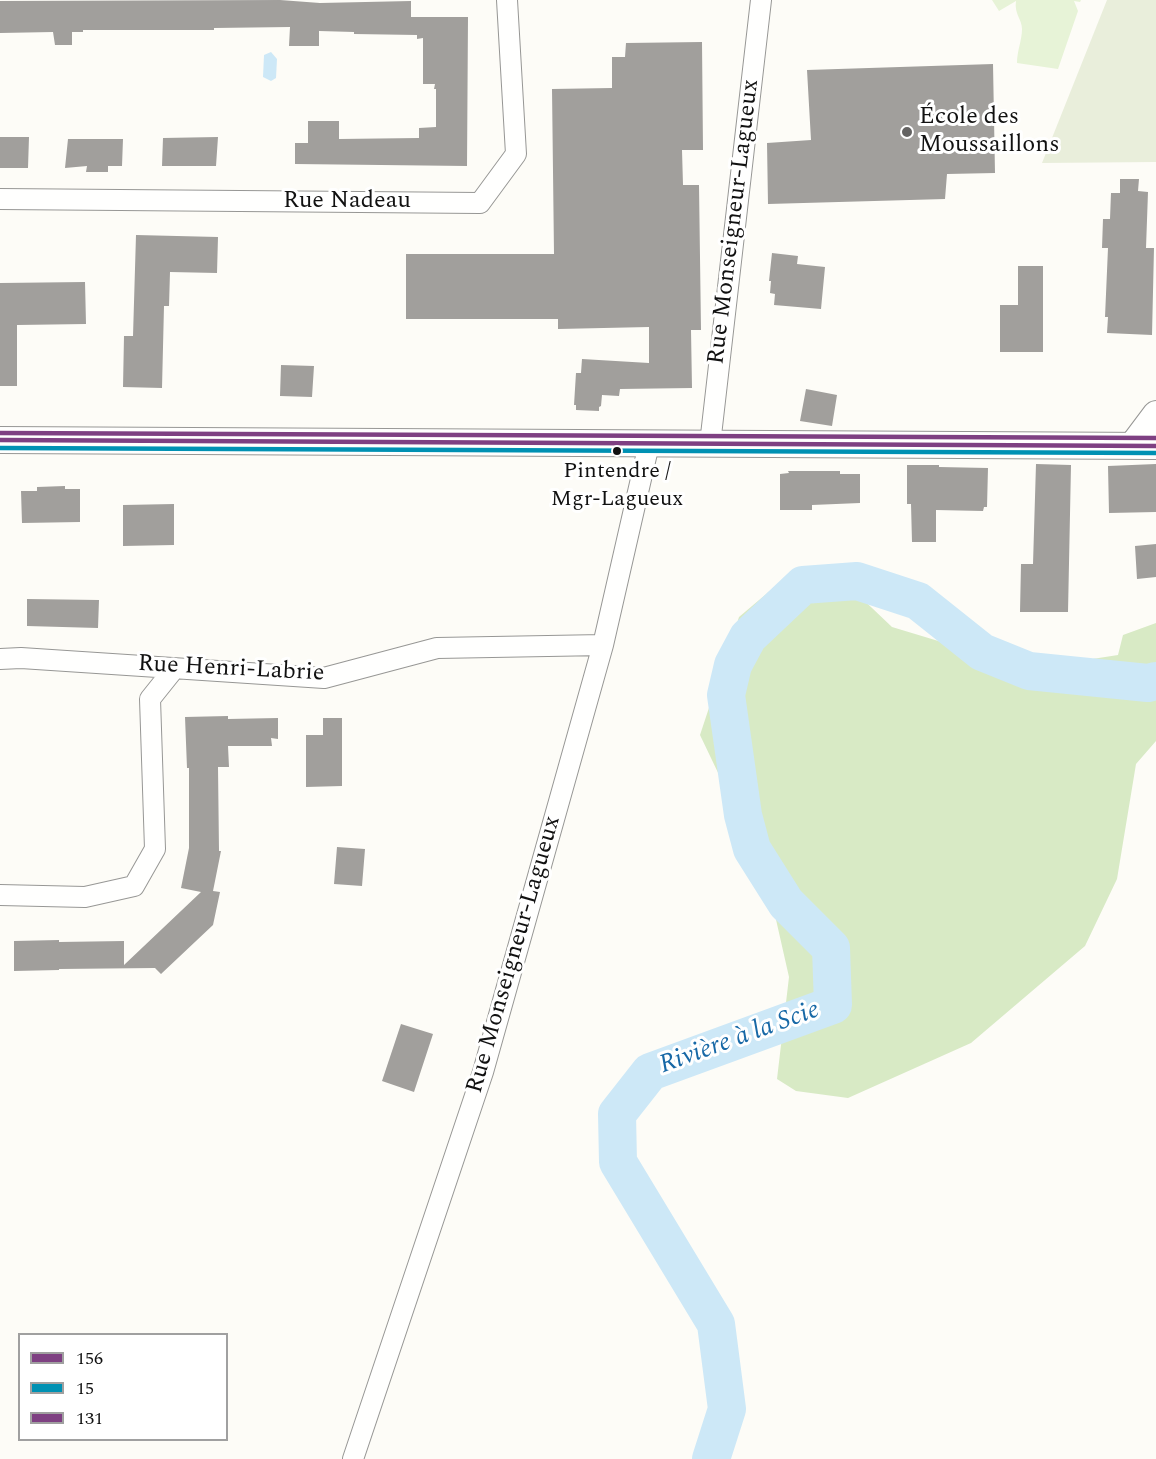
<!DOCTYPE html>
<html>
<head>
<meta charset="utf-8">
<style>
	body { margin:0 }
	#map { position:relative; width:1156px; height:1459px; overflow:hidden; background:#fdfcf7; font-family:Spectral,serif }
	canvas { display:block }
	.legend { position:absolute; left:18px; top:1333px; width:210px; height:108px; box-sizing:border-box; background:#fff; border:2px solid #a0a0a0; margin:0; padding:8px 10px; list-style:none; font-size:18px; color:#111 }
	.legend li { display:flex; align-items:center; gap:12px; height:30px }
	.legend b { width:30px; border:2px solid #a0a0a0 }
</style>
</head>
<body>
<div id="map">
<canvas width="1156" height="1459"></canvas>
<ul class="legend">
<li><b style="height:8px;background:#7e4082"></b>156</li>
<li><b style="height:8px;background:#0091b3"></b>15</li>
<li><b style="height:8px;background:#7e4082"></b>131</li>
</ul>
</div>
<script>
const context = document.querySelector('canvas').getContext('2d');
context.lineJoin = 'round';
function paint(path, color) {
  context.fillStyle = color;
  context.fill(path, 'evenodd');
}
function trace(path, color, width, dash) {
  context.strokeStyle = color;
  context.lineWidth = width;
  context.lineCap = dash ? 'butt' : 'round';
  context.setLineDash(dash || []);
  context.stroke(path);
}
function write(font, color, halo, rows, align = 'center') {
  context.font = font + ' Spectral,serif';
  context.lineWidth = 6;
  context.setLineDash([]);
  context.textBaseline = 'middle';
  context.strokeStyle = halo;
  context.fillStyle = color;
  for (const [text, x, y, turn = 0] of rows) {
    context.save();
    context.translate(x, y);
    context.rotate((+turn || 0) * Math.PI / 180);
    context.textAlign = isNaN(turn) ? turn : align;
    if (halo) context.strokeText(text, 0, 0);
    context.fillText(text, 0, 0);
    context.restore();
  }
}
paint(new Path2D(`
	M992,0h89l-1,2 -6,-1 4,10 -20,58 -41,-6c0,-12 5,-23 5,-34 0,-10 -8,-15 -6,-28l-17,10z`), '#e7f3d7');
paint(new Path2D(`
	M831,569l61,58 96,29 72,8 58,-9 5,-20 33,-12v118l-20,23 -19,115 -32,67 -114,97 -123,55 -52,-7 -19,-12 12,-102 -24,-106 -65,-136 39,-118 52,-44z`), '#d8eac5');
paint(new Path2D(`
	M1107,0h49v162l-114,1z`), '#e9eedb');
paint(new Path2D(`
	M271,52l6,7 -1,19 -5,3 -8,-4 1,-22z`), '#cde8f7');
trace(new Path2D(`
	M711,1459l16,-50 -11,-85 -98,-162 -1,-48 33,-42 183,-67 -2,-57 -45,-45 -34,-54 -9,-34 -17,-120 7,-30 15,-28 55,-52 54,-4 61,20 64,51 47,19 119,12 8,-2`), '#cde8f7', 38);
paint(new Path2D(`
	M280,0l40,3 91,-2v16h57l-1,149 -172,-2v-21h13v-22h31v18l80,-1v-10l17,-1v-38h-2l1,-5h-12v-46l-6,1v-4l-63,-1v-2l-35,-1v15h-30l1,-19 -76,1v2h-131v2h-11v13h-17l-2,-13 -53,1v-32z
	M702,42l1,108h-21l1,35h16l2,145h-10l1,58 -72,1 -1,7 -17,-1 -1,11 -2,1v4l-23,-1v-5h-2l2,-32h5l1,-14 67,4v-36l-91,2v-10h-152v-65h148l-2,-165 60,-1v-31h13l1,-14z
	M993,64l2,109 -48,1 -2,25 -177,5 -1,-61 44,-3 -4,-70z
	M0,137h29l-1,31h-28z
	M218,137l-2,29h-54l1,-28z
	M68,139h55l-1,27h-14v6h-22l1,-6 -22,2z
	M1120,179h19l-1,12 10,1 -2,56h8l-2,87 -45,-2 1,-16h-3l3,-69h-6l1,-29h7l1,-26h9z
	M136,235l82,2 -1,36 -47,-1 -1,34h-5l-2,82 -39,-1 1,-51h9z
	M772,253l26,3 -1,8 28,3 -4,42 -47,-4 1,-11 -5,-1 1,-12h-2z
	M1018,266h25v86h-43v-47h18z
	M85,282l1,42 -69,1v61h-17v-103z
	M281,365l33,1 -2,31 -32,-1z
	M806,389l31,6 -5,31 -32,-5z
	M1036,464l35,1 -3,147h-48l1,-48h12z
	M1156,464v48l-47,1 -1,-47z
	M907,465h32v2l49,1 -1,39h-3l-1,4 -47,-1v32h-24l-1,-38h-4z
	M788,471h52v3h20v29l-48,2v5h-32v-36l9,-1z
	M65,486v3h15v33l-58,1 -1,-32h16v-4z
	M174,504v41l-51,1v-41z
	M1156,544v33l-19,2 -2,-33z
	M27,599l72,1 -1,28 -71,-2z
	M228,716v3l50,-1v21l-7,-1 1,8h-44l1,21h-11l1,84h2l-8,40 7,1 -7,33 -52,49 -6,-6 -96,1v1l-45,1v-30l45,-1v2l65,-1v24l77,-73 -20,-4 8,-40v-80h-2l-2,-51z
	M323,718h19v68l-36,1v-52h17z
	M337,847l28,2 -3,37 -28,-2z
	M401,1024l32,10 -19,58 -32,-11z`), '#a19f9c');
const minor = new Path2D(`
	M0,199l480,4 36,-49 -9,-154
	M710,444l51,-444
	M0,659l21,-1 303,20 113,-30 166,-3
	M0,895l85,2 49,-11 21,-37 -5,-150 24,-30
	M353,1459l130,-387 120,-427 46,-201`);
const tertiary = new Path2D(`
	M0,440l1156,6
	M1132,446l24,-32`);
trace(minor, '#979795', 22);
trace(tertiary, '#979795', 28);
trace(minor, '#fffffe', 20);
trace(tertiary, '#fffffe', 26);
trace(new Path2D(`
	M0,440l1156,6`), '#7e4082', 4.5);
trace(new Path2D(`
	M0,448l1156,5`), '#0091b3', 4.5);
trace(new Path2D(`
	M0,433l1156,5`), '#7e4082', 4.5);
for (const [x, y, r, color] of [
	[907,132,6,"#646362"],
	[617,451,5,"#111"]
]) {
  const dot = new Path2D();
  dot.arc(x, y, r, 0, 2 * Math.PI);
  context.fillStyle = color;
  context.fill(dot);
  trace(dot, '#fff', 2);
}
write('22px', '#111', '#fff', [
	["Pintendre /",617,473],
	["Mgr-Lagueux",617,501]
]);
write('24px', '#111', '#fff', [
	["École des",919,118],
	["Moussaillons",919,146]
], 'left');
write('24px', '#111', '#fff', [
	["Rue Nadeau",347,202],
	["Rue Monseigneur-Lagueux",735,222,-83],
	["Rue Henri-Labrie",231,670,3],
	["Rue Monseigneur-Lagueux",515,955,-74]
]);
write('italic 26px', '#1768a6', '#fff', [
	["Rivière à la Scie",740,1039,-20]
]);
</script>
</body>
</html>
